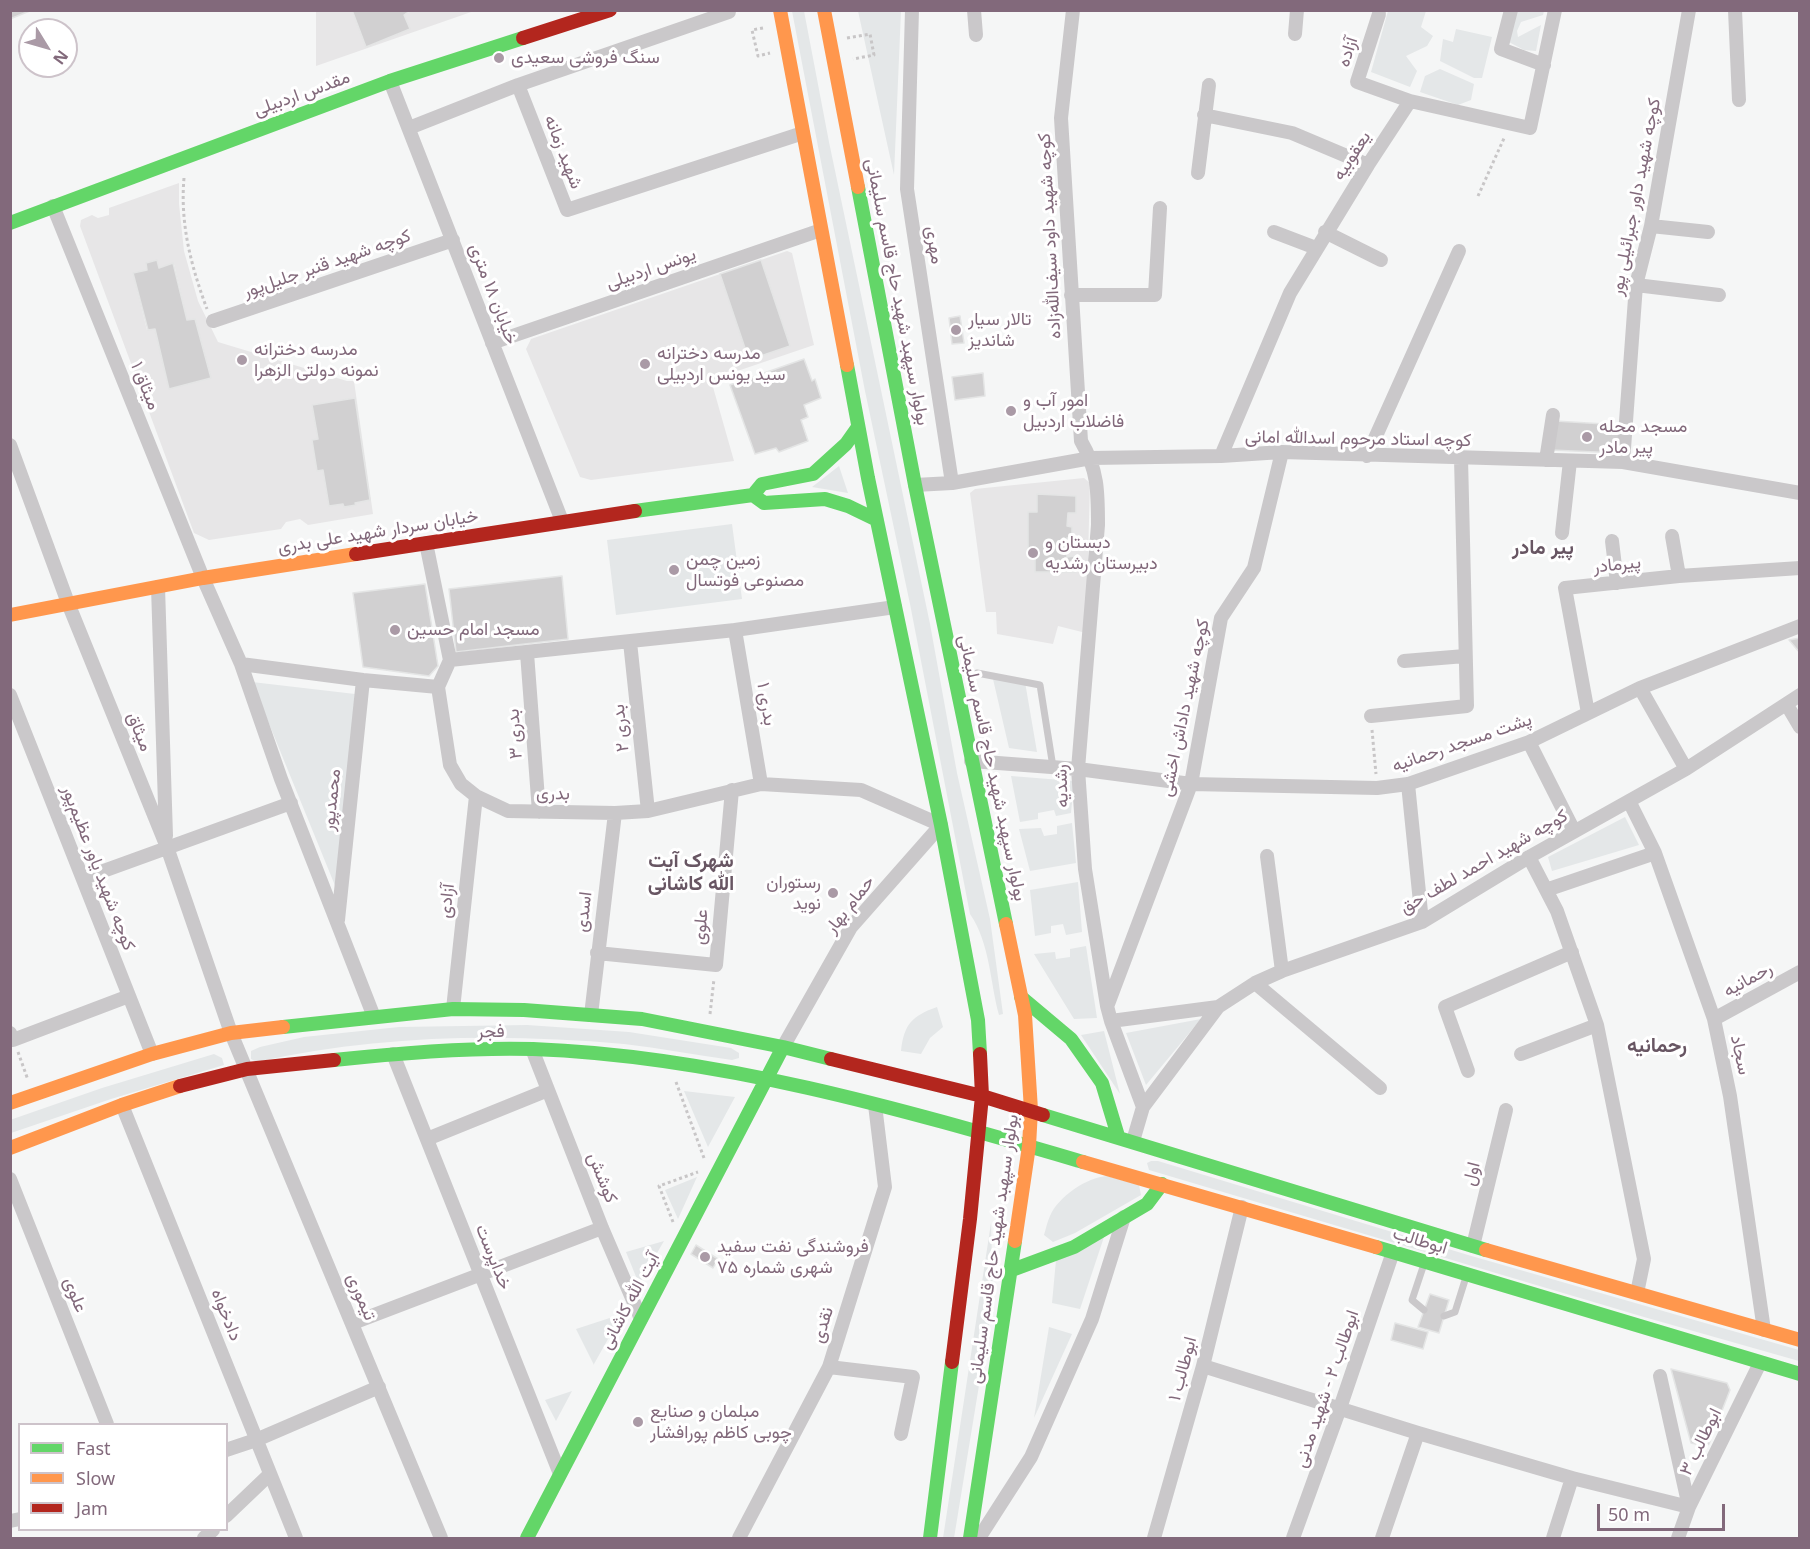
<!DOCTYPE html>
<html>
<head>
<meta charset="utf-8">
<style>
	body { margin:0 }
	#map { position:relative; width:1810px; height:1549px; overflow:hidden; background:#f5f6f6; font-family:"Noto Sans",sans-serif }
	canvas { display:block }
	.frame { position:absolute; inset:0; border:12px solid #82697b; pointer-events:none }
	.legend { position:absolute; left:18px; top:1423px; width:210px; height:108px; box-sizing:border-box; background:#fff; border:2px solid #cdc3ca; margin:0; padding:8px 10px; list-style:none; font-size:18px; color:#82697b }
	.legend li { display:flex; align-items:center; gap:12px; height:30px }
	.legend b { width:30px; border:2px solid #cdc3ca }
	.north { position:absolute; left:18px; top:18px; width:60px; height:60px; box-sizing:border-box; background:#fff; border:2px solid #cdc3ca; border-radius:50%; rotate:127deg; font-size:16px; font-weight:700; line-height:24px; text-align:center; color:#82697b }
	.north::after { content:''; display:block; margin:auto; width:21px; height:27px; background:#aa9aa6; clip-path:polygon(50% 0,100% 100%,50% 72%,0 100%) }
	.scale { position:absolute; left:1597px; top:1504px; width:128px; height:27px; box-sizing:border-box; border:3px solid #82697b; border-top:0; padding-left:8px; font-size:18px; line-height:21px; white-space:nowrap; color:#82697b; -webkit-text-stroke:4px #fff; paint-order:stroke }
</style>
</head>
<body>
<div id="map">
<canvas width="1810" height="1549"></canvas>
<div class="frame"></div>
<ul class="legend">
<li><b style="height:8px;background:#63d668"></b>Fast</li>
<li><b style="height:8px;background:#ff974d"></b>Slow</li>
<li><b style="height:8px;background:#b3261e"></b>Jam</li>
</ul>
<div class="north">N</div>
<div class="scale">50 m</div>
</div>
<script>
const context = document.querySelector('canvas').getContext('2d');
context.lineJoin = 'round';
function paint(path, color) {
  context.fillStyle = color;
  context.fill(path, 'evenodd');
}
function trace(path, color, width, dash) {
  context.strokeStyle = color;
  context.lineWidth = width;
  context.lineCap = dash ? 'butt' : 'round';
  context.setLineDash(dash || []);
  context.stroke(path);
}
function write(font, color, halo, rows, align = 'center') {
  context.font = font + ' "Noto Sans",Vazirmatn,sans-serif';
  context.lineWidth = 6;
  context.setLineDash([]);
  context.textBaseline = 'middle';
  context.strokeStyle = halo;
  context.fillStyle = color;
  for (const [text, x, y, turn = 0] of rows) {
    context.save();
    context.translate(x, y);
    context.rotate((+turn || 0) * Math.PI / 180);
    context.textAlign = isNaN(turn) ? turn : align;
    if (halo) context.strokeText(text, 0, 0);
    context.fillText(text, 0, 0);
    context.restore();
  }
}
paint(new Path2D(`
	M316,11h36l14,36 44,-18 -6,-14 7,-4h63l-158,55z
	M179,183v21l5,47 14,50 20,41 129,39h7l19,133 -65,11 -8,-6 -14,3 -5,7 -72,11 -15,-7 -114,-307 1,-6 11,-5 6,3 11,-3v-7zM157,260l2,8 15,-4 13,56 8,-1 15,59 -41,11 -14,-60 -8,1 -14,-57 14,-3 -1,-7zM355,398l15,102 -15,3v2l-11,2 -1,-3 -14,2 -6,-36 -6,1 -5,-30 6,-2 -6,-34z
	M787,251l5,2 22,92 -103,35 23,81 -143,19 -11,-3 -54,-128 5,-10z
	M1084,478l6,5 -4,150 -28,-7 -5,18 -56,-10 -1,-22h-10l-16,-119 5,-4z`), '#e7e6e7');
paint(new Path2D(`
	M792,11h12l25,131 101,482 27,149 33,146 13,95 -4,1c-9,-33 -9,-72 -29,-101l-60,-310 -45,-213z
	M858,11h43l-7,164z
	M1388,11h38l-5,16 12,9 -6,10 -21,10 11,15 -7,16 -39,-15z
	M1515,11h29l-1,4 -22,7 -4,9 1,6 23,-12 -5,26 -12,-1 -17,-9z
	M1456,29l36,8 -10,41h-8l-34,-17 3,-22 10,3z
	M1440,69l34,15 -3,16 -13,5 -38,-13 5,-16z
	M839,466l9,27 -36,-6z
	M732,524l10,75 -126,16 -9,-75z
	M993,679l32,3 12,70 -28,-4z
	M252,682l103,12 -19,194z
	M1011,776l63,5 -3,32 -15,3 -2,-6 -16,3v6l-18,3z
	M1625,817l14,28 -87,26 -4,-14z
	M1072,823l4,40 -46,8 -11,-42 22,-1 3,8 13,-2v-8z
	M1078,882l4,50 -16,3 -3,-11 -12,2v7l-16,3 -5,-46z
	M1086,946l11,72 -23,1 -40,-65 21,-2 1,7 14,-2v-8z
	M937,1007l6,20 -13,11 -9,16 -20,-3c3,-27 11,-35 36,-44z
	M1201,1019l-55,66 -20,-52z
	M527,1025l102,7 102,16 8,5v5l-7,2c-36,-5 -72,-12 -108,-16 -122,-11 -248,-9 -367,18l-6,-3v-8l9,-4 44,-10 95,-10z
	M1104,1031l16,63 -39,-59z
	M214,1054l8,4 2,7 -113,34 -100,34 -1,-13 92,-32z
	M684,1091l51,6 -27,50z
	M1151,1161h7l310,94 331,95v11l-155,-44 -495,-147 -2,-7z
	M1107,1176l32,9 2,10 -66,38 -22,9 -9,-7c2,-6 3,-13 6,-19 8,-19 37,-39 57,-40z
	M697,1177l-19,42 -13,-29z
	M991,1223l2,77 -39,238h-11z
	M1105,1234l-25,75 -28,-6 4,-43z
	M664,1241l-25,43 -13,-32z
	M622,1314l-28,50v1l-18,-36z
	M1049,1327l23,7 -38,84z
	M572,1391l-16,30 -11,-21z`), '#e4e7e8');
const building = new Path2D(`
	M10,10h22l-22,9z
	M352,10h59l-7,5 6,14 -44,18z
	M157,260l2,8 14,-5 14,57 8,-1 16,59 -42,11 -14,-60 -7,1 -15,-57 14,-3 -1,-7z
	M761,260l29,86 -41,14 -29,-86z
	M960,316l4,27 -12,1 -3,-26z
	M804,359l8,22 3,-2 6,19 -17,7 4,12 -7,3 7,21 -29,11 -3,-4 -21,6 -25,-69z
	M983,373l2,23 -30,4 -3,-23z
	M355,398l15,102 -15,3 1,2 -12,2 -1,-3 -14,2 -6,-36 -6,1 -5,-31 6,-1 -6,-34z
	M1555,421l66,4 -2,28 -68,-3z
	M1037,494l39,2v17h-8l-1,13 5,1v11h-5v19l8,-1v16h-40v-18l-7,-1v-41h9z
	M562,576l6,63 -112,13 -7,-63z
	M425,584l13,82 -9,10 -66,-9 -10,-74z
	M1800,638v15l-11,-13z
	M696,1245l22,14 -5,9 -22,-14z
	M1430,1294l19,6 -10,33 -21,-6z
	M1395,1323l33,9 -5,17 -32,-9z
	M1671,1369l56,14 3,7 -21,54 -4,2 -14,-3z`);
paint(building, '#d1d0d1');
trace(building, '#e4e5e5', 1.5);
trace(new Path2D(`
	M763,28l-11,2 6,26 12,-3
	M847,38l23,-4 4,21 -21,4
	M184,178c-4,46 7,88 23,131
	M1478,196l27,-60
	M1372,730l4,44
	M710,1014l4,-35
	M18,1052l10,28
	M676,1082l28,76
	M673,1222l-14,-36 39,-14`), '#c8c6c7', 3, [3, 3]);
trace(new Path2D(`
	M977,673l63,12 13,82
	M1424,1264l-12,36 12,10
	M1444,1316l11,-4 11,-35`), '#cac8ca', 7);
trace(new Path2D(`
	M912,10l-5,179 45,294
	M974,10l2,25
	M1073,10l-12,108 20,323c17,29 17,51 17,84l-20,244 7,100 22,137 4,15 32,86
	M1511,10l-10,39 43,16
	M1735,10l4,90
	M1379,14l-22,68 53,19
	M1295,34l2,-24
	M390,81l172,440
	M518,85l211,-73
	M1204,115l88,18 76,32
	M409,128l109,-43 49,125 236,-77
	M1198,173l11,-88
	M53,206l150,372 38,86 40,115 93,238
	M1651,226l57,6
	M1274,232l42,16
	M1325,232l56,28
	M1636,285l83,10
	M1071,295h84l5,-87
	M213,321l240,-81
	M492,343l329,-113
	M10,445l58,158 99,244 64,186 210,505
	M1221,456l69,-163 78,-128 42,-64 120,27 25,-118
	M1367,456l92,-205
	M1546,460l7,-45
	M1623,462l13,-177 15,-59 38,-216
	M915,485l37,-2 139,-25 130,-2 61,-4 341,10 177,31
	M1562,533l8,-72
	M1672,536l7,40
	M1612,541l5,42
	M426,543l24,117 -12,27
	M158,587l8,249
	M735,630l26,154
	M630,642l18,169
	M527,653l12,159
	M450,660l285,-30 160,-23
	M1404,661l61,-5
	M241,664l122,16 75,7 12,78 11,19 15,12 32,15 107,2 33,-2 113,-27 100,6 80,35 -90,102 -68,120
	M1640,688l46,81
	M10,695l142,359
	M1787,705l13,22
	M1588,713l-23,-125 114,-12 121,-8
	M1371,716l96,-10 -6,-248
	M1529,742l45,89
	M971,761l107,8 113,15 186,4 31,-4 121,-42 111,-54 160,-62
	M1408,784l14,138
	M1629,801l26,52 59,166 16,77 34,234
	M1267,856l15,115
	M1529,857l28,54 40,114 47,234 -7,34
	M84,878l207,-75
	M1546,890l109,-37
	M338,920l25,-240
	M597,953l119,12 16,-175
	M1255,983l125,105
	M1108,1004l83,-220 30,-166 33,-50 28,-116
	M453,1009l23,-213
	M591,1015l24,-202
	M1714,1019l86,-47
	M1111,1021l107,-14
	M10,1033l3,7 116,-44
	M532,1049l70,179 39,91
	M393,1054l167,420
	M1521,1054l76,-29
	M1468,1071l-23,-64 127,-55
	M122,1105l174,433
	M427,1139l121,-49
	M1133,1141l10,-34 75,-100 37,-24 27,-12 140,-49 107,-65 157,-88 114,-74
	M10,1179l97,245
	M1473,1246l33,-136
	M353,1323l249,-95
	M1203,1366l215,67 154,45 117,29 -29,-131
	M829,1367l84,10 -12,57
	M226,1450l30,-10 123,-53
	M226,1516l44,-42
	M10,1521l10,-2
	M204,1538l9,-8
	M739,1538l90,-171 56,-180 -10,-82
	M979,1538l52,-81 61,-138 32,-102
	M1154,1538l49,-172 39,-159
	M1293,1538l47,-130 53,-156
	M1382,1538l36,-105
	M1553,1538l19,-60
	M1678,1538l11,-31 71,-144`), '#cac8ca', 14);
trace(new Path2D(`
	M858,187l57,298 91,439
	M10,223l380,-142 133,-43
	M847,365l21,113 73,347 37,195 2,34
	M753,495l9,-11 51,-10 33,-30 12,-17
	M635,511l118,-16 11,8 61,-4 23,7 29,14
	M1021,997l50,42 31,44 16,53
	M283,1027l170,-18 71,1 118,9 141,28 48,12
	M334,1060c65,-7 133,-13 199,-11 187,7 371,61 550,113
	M1043,1115l443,135
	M1376,1247l424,127
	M1012,1270l62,-23 73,-43 15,-20
	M527,1538l256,-491
	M930,1538l22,-176
	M970,1538l45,-297`), '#63d668', 14);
trace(new Path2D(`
	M780,10l67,355
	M824,10l34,177
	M10,615l193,-37 153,-24
	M1006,924l19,91 6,95 -2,36 -14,95
	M10,1103l142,-49 79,-21 52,-6
	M10,1148l112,-43 58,-19
	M1083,1162l293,85
	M1486,1250l314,90`), '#ff974d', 14);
trace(new Path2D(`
	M523,38l87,-28
	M356,554l279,-43
	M831,1059l151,37 61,19
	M180,1086l67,-17 87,-9
	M952,1362l18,-143 12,-123 -2,-42`), '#b3261e', 14);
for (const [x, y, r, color] of [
	[499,58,6,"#aa9aa6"],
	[956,330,6,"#aa9aa6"],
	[242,360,6,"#aa9aa6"],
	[645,364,6,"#aa9aa6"],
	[1011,411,6,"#aa9aa6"],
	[1587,437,6,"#aa9aa6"],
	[1033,553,6,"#aa9aa6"],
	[674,570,6,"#aa9aa6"],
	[395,630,6,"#aa9aa6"],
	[833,893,6,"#aa9aa6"],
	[705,1257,6,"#aa9aa6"],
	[638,1422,6,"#aa9aa6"]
]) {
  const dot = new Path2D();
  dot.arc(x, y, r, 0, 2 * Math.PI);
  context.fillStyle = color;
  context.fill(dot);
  trace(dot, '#fff', 2);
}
write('18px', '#82697b', '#fff', [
	["آزاده",1348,52,-72],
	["مقدس اردبیلی",302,94,-20],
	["شهید زمانه",563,152,69],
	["یعقوبیه",1352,156,-57],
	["کوچه شهید داور جبرائیلی پور",1636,197,-79],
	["کوچه شهید داود سیف‌الله‌زاده",1050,236,-93],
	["مهری",934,245,81],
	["کوچه شهید قنبر جلیل‌پور",327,264,-19],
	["یونس اردبیلی",651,269,-19],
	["بولوار سپهبد شهید حاج قاسم سلیمانی",897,292,79],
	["خیابان ۱۸ متری",493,294,69],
	["میثاق ۱",145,386,68],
	["کوچه استاد مرحوم اسدالله امانی",1358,439,1],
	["خیابان سردار شهید علی بدری",378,532,-9],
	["پیرمادر",1617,565,-6],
	["بدری ۱",766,704,80],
	["کوچه شهید داداش اخشی",1185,708,-78],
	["بدری ۲",621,728,-96],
	["میثاق",139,732,68],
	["بدری ۳",515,734,-94],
	["پشت مسجد رحمانیه",1462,743,-19],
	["بولوار سپهبد شهید حاج قاسم سلیمانی",992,768,78],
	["رشدیه",1062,786,-92],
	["بدری",553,794,1],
	["محمدپور",332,800,-84],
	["کوچه شهید احمد لطف حق",1484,862,-30],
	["کوچه شهید یاور عظیم‌پور",98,868,69],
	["آزادی",447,901,-84],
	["حمام بهار",850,905,-52],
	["اسدی",584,912,-83],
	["علوی",701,927,-85],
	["رحمانیه",1748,980,-29],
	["فجر",491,1032,-1],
	["سجاد",1740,1055,78],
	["اول",1472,1174,-76],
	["کوشش",602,1178,68],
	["ابوطالب",1420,1241,17],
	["بولوار سپهبد شهید حاج قاسم سلیمانی",994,1249,-82],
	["خداپرست",493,1257,68],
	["علوی",75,1295,69],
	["تیموری",361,1297,67],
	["آیت الله کاشانی",630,1301,-62],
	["دادخواه",226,1315,68],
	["نقدی",823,1325,-73],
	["ابوطالب ۱",1183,1369,-75],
	["ابوطالب ۲ - شهید مدنی",1327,1389,-71],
	["ابوطالب ۳",1701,1442,-64]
]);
write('18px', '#82697b', '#fff', [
	["سنگ فروشی سعیدی",511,58],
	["تالار سیار",968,320],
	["شاندیز",968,341],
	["مدرسه دخترانه",254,350],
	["نمونه دولتی الزهرا",254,371],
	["مدرسه دخترانه",657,354],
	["سید یونس اردبیلی",657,375],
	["امور آب و",1023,401],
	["فاضلاب اردبیل",1023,422],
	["مسجد محله",1599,427],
	["پیر مادر",1599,448],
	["دبستان و",1045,543],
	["دبیرستان رشدیه",1045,564],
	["زمین چمن",686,560],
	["مصنوعی فوتسال",686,581],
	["مسجد امام حسین",407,630],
	["رستوران",821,883,"right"],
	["نوید",821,904,"right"],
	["فروشندگی نفت سفید",717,1247],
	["شهری شماره ۷۵",717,1268],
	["مبلمان و صنایع",650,1412],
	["چوبی کاظم پورافشار",650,1433]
], 'left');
write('bold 20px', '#685663', '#fff', [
	["پیر مادر",1543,548],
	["شهرک آیت",691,861],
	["الله کاشانی",691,884],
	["رحمانیه",1657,1046]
]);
</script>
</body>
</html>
